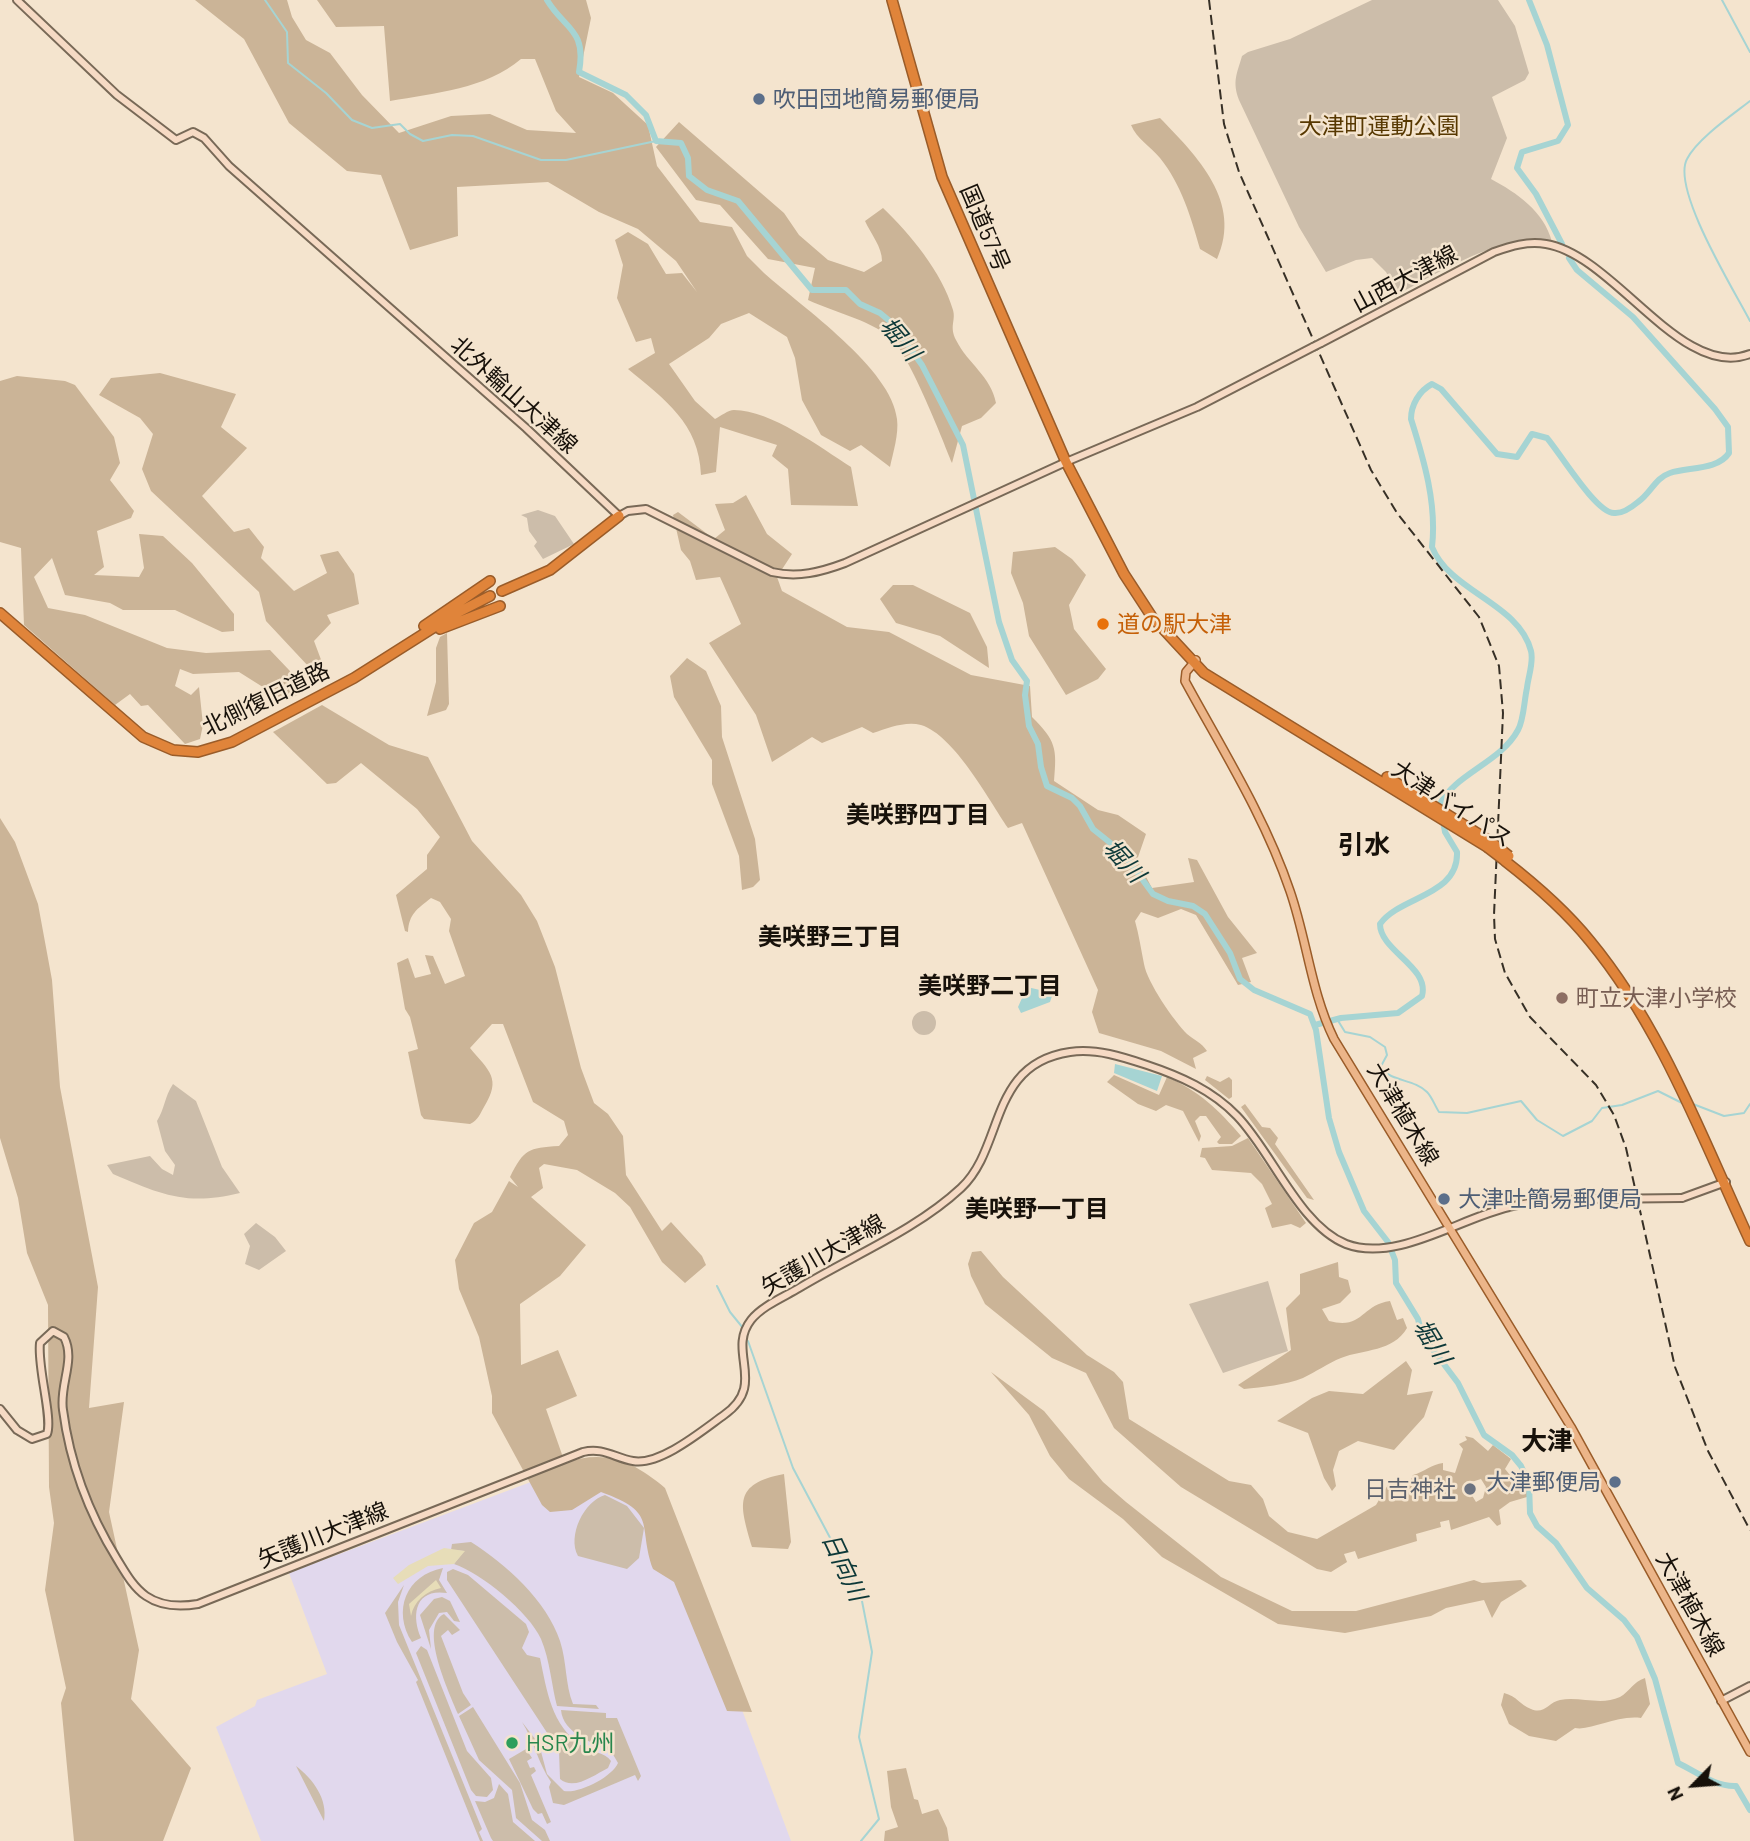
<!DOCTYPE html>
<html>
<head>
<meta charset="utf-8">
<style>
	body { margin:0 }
	#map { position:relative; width:1750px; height:1841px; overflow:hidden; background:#f4e4ce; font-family:Barlow,sans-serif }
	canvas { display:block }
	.north { position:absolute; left:1659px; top:1750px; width:70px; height:70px; -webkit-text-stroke:5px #f4e4ce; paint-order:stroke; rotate:245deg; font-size:19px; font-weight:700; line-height:28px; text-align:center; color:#17110a }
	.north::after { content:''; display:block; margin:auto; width:24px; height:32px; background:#17110a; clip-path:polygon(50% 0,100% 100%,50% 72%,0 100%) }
</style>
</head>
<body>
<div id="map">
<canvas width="1750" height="1841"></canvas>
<div class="north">N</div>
</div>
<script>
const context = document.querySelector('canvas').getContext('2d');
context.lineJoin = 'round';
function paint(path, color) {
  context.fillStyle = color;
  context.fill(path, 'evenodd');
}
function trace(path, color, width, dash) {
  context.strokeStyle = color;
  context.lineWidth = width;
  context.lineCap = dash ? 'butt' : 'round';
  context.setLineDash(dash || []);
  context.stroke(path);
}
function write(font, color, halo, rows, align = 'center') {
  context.font = font + ' Barlow,"Noto Sans JP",sans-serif';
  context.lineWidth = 5;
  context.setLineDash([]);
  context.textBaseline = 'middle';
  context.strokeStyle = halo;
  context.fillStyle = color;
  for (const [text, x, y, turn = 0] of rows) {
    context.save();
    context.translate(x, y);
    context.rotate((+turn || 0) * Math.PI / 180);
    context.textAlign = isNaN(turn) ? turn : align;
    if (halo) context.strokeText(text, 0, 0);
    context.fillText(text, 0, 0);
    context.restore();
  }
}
paint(new Path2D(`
	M584,1462l77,31 130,348h-530l-45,-114 39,-21 2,-6 70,-26 -38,-101z`), '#e1d8ed');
paint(new Path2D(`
	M1372,0h126l17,26 14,47 -4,7 -33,17 15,41 -16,41c26,14 53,32 61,63 -47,-11 -114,31 -154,52l-12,-22 -14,-14 -16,2 -30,12 -27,-45 -60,-127c-7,-19 -2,-26 3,-44l6,-4 42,-13z
	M538,510l17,6 19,28 -31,15 -9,-13 3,-4 -8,-11 -2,-13 -6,-3z
	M912 1023a12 12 0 1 1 24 0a12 12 0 1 1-24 0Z
	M173,1084l23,17 26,66 18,26c-53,13 -78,2 -127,-19l-6,-9 43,-9 12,13 11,6 2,-10 -10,-14 -8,-30c8,-13 7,-23 16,-37z
	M256,1223l19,14 11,14 -27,19 -14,-6 5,-18 -6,-12z
	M1268,1281l20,70 -65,22 -34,-69z
	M605,1495l22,11 17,22 -5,30 -12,11 -49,-13c-11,-20 6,-55 27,-61z
	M471,1542c35,22 76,59 89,99 7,21 5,43 13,63l23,1 3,4 -42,-3c-5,-18 -7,-46 -16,-67 -12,-27 -60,-66 -87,-75l10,-13 -13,-1 1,-6z
	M443,1568l-4,12 8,13c-32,-5 -36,22 -26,45l-9,4c-20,-31 -6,-67 31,-74z
	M453,1569l15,6 58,49 3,8 -7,16 5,7 13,3c7,33 11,67 42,88 9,6 23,6 29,15l-3,7c-14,7 -34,23 -48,11l-1,-28 -112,-171v-8z
	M404,1585l-6,17 1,23 83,204 -3,3 4,9h-3l-64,-159 2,-2 -21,-38 -12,-29z
	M442,1597l8,4 10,21 -6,-1 -7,-9 -8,1 -10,17 2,19 -11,-34 14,-16z
	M444,1614l16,16 -8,5 -4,-5 -7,6 22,57 8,12 -13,9c-9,-22 -40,-87 -14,-100z
	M421,1646l6,4 40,101 24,27 2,12 -6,7 -11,-1 -5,-6 -55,-137z
	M473,1707l47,76 12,37 13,10 5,11h-8l-26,-23 -4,-28 -33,-30 -20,-44z
	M561,1710l45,3v5h11l24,58 -3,5 -3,-6 -71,30 -11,-2 -4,-16 2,-5c-13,-19 -17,-41 -29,-60l17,22 8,30 17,17c15,3 48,-14 54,-28l-7,-12c-19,-8 -48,-18 -50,-41z
	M526,1749l6,9 -5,3 3,7 4,-1 2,4 -5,4 20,47 -4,2 -5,-11 -4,1 -5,-5 -24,-50z
	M296,1766c17,13 32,33 28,55z
	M499,1784l9,10 5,28 22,19h-42l-2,-3 -16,-37 10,1 9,-4z`), '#ccbdaa');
paint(new Path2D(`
	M195,0h92l5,17 14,23 24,13 32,42 37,38 52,-17 39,-2 37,16 49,3 -20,-22 -21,-52h-14c-35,30 -86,34 -131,42l-6,-75 -48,1 -19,-27h269l5,18 -12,59 34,16 35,32 9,41 43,56 32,5 15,29 17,17c38,34 128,96 133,146 2,15 -4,34 -7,48l-29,-22 -11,6 -29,-16 -19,-35 -7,-42 -8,-21 -38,-24 -28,11 -12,14 -40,26 26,37 20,18c6,-3 13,-9 19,-9 37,0 87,38 117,57l7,39 -67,-1 -3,-36 -16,-13 5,-11 -57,-18 -4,45 -15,3c-2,-52 -36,-75 -73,-106l27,-16 -4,-15 -15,4 -19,-44 6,-33 -8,-25 13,-8 20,12 18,30 16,-1 15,19 -21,-31 -38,-32 -39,-17 -51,-30 -91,5 1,49 -48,14 -29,-75 -34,-4 -58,-48 -45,-84z
	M1160,118c37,38 83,84 57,141l-17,-10c-9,-32 -19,-65 -40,-91 -10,-12 -23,-19 -29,-33z
	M679,122l105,91 15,22 29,25 36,12 18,-11c0,-14 -11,-27 -17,-40l18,-13c27,26 59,64 70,102 3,11 -4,16 3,30 12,24 35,36 40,63l-15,15 -19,8 -10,37c-10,-25 -45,-114 -63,-127 -23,-17 -55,-24 -81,-36l7,-32 -47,-9 -48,-54 -24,-5 -40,-53z
	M160,373l76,21 -15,33 26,21 -45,48 32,36 15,-4 15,19 -3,11 33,33 33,-18 -7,-18 18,-4 16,23 5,30 -32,11 4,8 -17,18 9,24 -14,2 -43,-46 -7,-29 -108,-101 -9,-22 11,-35 -13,-16 -41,-23 12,-17z
	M17,376l48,5 10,4 39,52 6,26 -10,17 24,31 -3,7 -34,13 7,36 -10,8 45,2 5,-9 -5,-34 24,2 29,27 42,51v17l-12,1 -47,-22h-52l-13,-7 -45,-8 -13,-37 -18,19 14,31 37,7 82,33 39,5 64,-3 38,40 -23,11 -46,-29 -46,2 -13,-5 -5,17 16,9 8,-8 4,38 -3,14 -15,5 -37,-39 -7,1 -11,-12 -15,11 -91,-80 -3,-77 -21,-6v-161z
	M746,495l21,39 25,20 -15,23 5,14 65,36 42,5 82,43 59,11 2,31c24,24 25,31 22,64l44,29 20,5 28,19 -9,26 15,28 42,-6 -6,-24 9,2 31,57 29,36 -15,5 9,24 -13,3 -42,-70 -15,-6 -23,9 -17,-6 -6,9c4,14 6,28 9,43 3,18 30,57 43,70 8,7 14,8 20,17l-14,7 3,11 -35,-18 -62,-18 -7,-21 6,-22 -76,-167 -14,5c-19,-28 -54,-93 -87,-103 -16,-4 -32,3 -48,8l-11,-6 -40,16 -10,-6 -40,25 -16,-47 -47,-72 32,-19 -21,-47 -24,3 -6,-19 -9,-11 -8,-35 5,-3 36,27 11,-9 -10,-26 18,-1z
	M1055,547l17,12 14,16 -17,30 5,24 32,40 -8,10 -32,16 -37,-59 -6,-33 -12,-30 2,-21z
	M893,585h20l57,28 17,34 2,21 -49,-32 -44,-13 -16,-24z
	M447,633l2,71 -3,6 -19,6 9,-34v-34l4,-11z
	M687,658l19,13 15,35 1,31 33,102 5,41 -7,7 -11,3 -3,-34 -27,-72v-24l-38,-63 -4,-21z
	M322,705l67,40 39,12 44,84 49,54 16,26 18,46 26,101 13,35 14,11 15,22 3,39 36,56 9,-9 31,34 4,9 -21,18 -23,-21 -32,-55 -15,-14 -38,-23 -33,-6 -5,4 4,20 -12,9 55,48 -26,31 -40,28 1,61 37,-15 19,46 -31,13 19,54c40,-14 68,-2 100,25l87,224 -25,-1 -53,-129 -21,-13c-16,-45 6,-56 -52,-77l-29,18 -22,2 -8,-7 -50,-92v-17l-13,-59 -20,-48 -4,-29 19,-37 18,-11 17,-31 9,6 -8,-10c14,-28 18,-29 49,-31l9,-11 -4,-14 -31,-19 -30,-78h-11l-22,24c19,23 32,30 14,59 -4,7 -6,13 -14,17l-46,-5 -3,-4 -13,-63 10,-3 -8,-32 -5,-8 -8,-46 11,-5 7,20 16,-4 -6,-19 8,1 12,28 20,-8 -16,-45 2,-12 -11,-17 -9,-4c-14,11 -22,16 -23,34l-3,-1 -9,-36 31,-26v-14l13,-18 -23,-28 -56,-46 -25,20 -9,1 -54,-52z
	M0,818l15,24 23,62 14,76 8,107 38,200 -9,121 35,-6 -15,110 30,138 -8,49 60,69 -28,73h-89l-13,-138 5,-15 -21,-98 9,-67 -5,-36 -1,-182 -21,-52 -9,-55 -18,-60z
	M1114,1075l45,20 8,-18c31,13 53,34 74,59l-9,8h-13l-2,-2 4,-5 -15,-21h-6l-5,5 6,15 -2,6 -16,-31 -17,-6 -10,6 -18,-7 -31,-22z
	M1207,1076l13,6 9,-5 3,3v17l-3,2 -24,-19z
	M1245,1104l17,23 8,1 8,10 -3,6 39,56 -7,-2 -66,-91z
	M1248,1138l58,85 -6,5 -9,-4 -19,4 -7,-20 7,-4 -10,-20 -11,-11 -39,-3 -7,-12 -5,-1 2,-9 30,-2z
	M981,1251l22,26 84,78 27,17 9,10 6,37 100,62 22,4 12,14 6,17 19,16 29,7 59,-34 13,-22 19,4 5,-12c11,-3 19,-11 30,-12v7l12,3 8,-24 -4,-5 8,-4 -2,-4 8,2 15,13 5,-6 18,14 -6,10 16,19h6v9l-17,5 -11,8 2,14 -4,2 -8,-9 -38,13 -2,-10 -9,2 1,5 -25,7 1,7 -59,18 -3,-8 -11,3 3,8 -16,10 -14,-3 -136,-82 -67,-59 -28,-55 -34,-15 -67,-54 -14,-28 -3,-12 4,-12zM1481,1479l5,8 -3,11 -7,4 -11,-18z
	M1338,1262l1,15 9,3 3,12 -11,11 -18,6 7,12c34,9 32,-16 61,-20l7,19 6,-2 4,10c-14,24 -43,21 -66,30 -13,5 -25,14 -38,20 -18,7 -40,9 -59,11l-6,-4 53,-35 -5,-42 14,-14v-20z
	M1406,1361l6,9 -5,25 26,-4 -9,26 -30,33 -36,-9 -19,10 -6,19 3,16 -4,5 -8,-13 -16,-45 -31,-12 35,-23 17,-7 34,3z
	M991,1372l53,39 59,71 23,20 95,75 71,34h64l118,-31 8,3 39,-3 6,6 -26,16 -9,16 -8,-18 -38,8 -15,8 -86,17 -67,-9 -116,-67 -39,-38 -54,-40 -19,-23 -21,-41z
	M784,1474l7,68 -3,7 -36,-2c-12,-42 -20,-63 32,-73z
	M1645,1678l5,26 -9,14c-26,-3 -49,13 -66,10l-19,13 -27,-5 -20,-12 -8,-19 3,-12c13,3 16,12 27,16 13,6 18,-7 29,-9 19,-4 41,6 60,-3 10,-6 13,-15 25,-19z
	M906,1768l8,31 4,1 4,14 16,-5 9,19 2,13h-65l1,-10 13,-4 -7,-20 -4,-36z`), '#cbb497');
paint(new Path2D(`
	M444,1548l21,3 -11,13 -26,2 -30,18 -5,-6 16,-13z
	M436,1580l5,8c-15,3 -27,13 -30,28l-2,-12z`), '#e7ddb8');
paint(new Path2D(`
	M1027,987l26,6 -3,9 -29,11 -3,-6z
	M1115,1064l47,12 -5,15 -43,-18z`), '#a6d4d3');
trace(new Path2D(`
	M265,0l22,32 1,31 38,30 26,27 20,8 28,-4 10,10 13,7 29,-6 21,1 68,24h25l90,-19
	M1722,0l28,52
	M1750,101c-18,14 -53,38 -63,58 -16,30 47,131 63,162
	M1337,1019l8,13 25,5 15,10 2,8 -7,13c13,14 34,11 47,24 5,5 8,14 12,20l28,1 54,-12 16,19 26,16 29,-15 10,-13 20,-3 36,-14 26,13
	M1693,1104l31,12 20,-3 6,-9
	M717,1286l13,26 13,16
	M748,1341l45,127 68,128 11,56 -13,85 20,82 -18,22`), '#a6d4d3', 2);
trace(new Path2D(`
	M547,0c17,29 40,29 32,72l47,23 20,20 10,26 25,2 7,15 1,18 18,14 31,11 74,89h34l14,14 20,9 12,10 30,42 41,80 36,177 13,38 15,21 -2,14 4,31 9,18 3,23 6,19 25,12 8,8 13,23 30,24 30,41 15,7 25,5 12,8 25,39 10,26 14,11 56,24 6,16 13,88 10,34 25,59 24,31 7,18 1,23 22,36 4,16 36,48 26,52 28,20 9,11 8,17 1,30 7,13 19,17 31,45 37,32 13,17 18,42 23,84c19,9 37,24 58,23l14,24
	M1529,0l18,45 21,80 -10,16 -36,11 -5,16 19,26 26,50
	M1315,1025l26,-7 57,-5 24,-17c8,-29 -42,-45 -42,-72 20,-28 79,-28 77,-72l-12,-20 -5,-28c15,-30 61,-42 78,-74 6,-11 6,-29 9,-42 1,-11 7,-26 4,-37 -12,-48 -81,-59 -99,-104 5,-43 -8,-87 -21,-128 0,-14 8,-28 21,-35l9,5 56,65 20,3 15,-23 15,4c13,15 49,75 67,75 8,1 18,-6 24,-11 13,-9 17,-24 32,-29 19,-6 48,-3 59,-20l-1,-26 -13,-18 -82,-92 -56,-47 -8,-12`), '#a6d4d3', 6);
const secondary = new Path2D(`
	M17,0l100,95 59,45 17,-8 11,6 25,28 297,262 93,88 9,-5 18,-2 126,63c26,6 49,0 73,-9l221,-101 131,-55 116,-60
	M1321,343l173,-91c17,-6 33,-11 52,-8 68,11 136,137 204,110
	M1682,1198l44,-16
	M0,1409l17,21 15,9 15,-5c6,-16 -10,-67 -7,-91l13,-12 11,6c12,23 -5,48 -1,73 7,54 25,102 54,149 8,13 16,28 29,37 16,11 34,11 52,8l385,-152c20,-5 32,6 50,9 27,5 70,-31 91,-46 44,-31 2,-63 27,-95 11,-14 33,-23 48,-32 53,-32 117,-58 162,-100 44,-41 27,-124 109,-136 26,-4 53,5 77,13 33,11 65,25 90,51 35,36 62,109 109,128 50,19 114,-26 163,-37 28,-7 56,-7 84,-8
	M1721,1701l29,-15`);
const primary = new Path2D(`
	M1196,660l-10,12 -1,9c37,68 80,136 105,210 17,49 21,101 44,148l237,388 179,325`);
const highway = new Path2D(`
	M892,0l50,177 124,285 58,112 28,43 52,56 283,174
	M502,591l48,-21 69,-54
	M0,613l143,124 30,13 25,2 34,-10 122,-64 101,-64 35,-18
	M424,626l66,-45
	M440,629l60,-23
	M1387,777l103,64
	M1505,861c31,24 60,49 85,80 72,87 113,199 160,300`);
trace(secondary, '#786957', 10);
trace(primary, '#9a5c29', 10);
trace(highway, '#9a5c29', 12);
trace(secondary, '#f6dac4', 6);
trace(primary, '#ecb589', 7);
trace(highway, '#e0843a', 9);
trace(new Path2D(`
	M1209,0l15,124 15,48 132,298 26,43 82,104 20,49 4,47 -9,202 1,24 10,34 25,44 66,68 18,30 12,33 49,219 33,84 42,79`), '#373026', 2, [10, 5]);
const secondaryBridge = new Path2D(`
	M1313,347l8,-4
	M1593,1199l89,-1`);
const highwayBridge = new Path2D(`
	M1490,841l19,15
	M1487,847l17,13`);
trace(secondaryBridge, '#786957', 10, []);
trace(highwayBridge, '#9a5c29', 12, []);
trace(secondaryBridge, '#f6dac4', 6);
trace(highwayBridge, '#e0843a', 9);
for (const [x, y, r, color] of [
	[759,99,7,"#5c6f8a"],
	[1103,624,7,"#e8710a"],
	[1562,998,7,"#8d6e63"],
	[1444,1199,7,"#5c6f8a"],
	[1615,1482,7,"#5c6f8a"],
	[1470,1489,7,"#6b7280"],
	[512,1743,7,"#2e9e5b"]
]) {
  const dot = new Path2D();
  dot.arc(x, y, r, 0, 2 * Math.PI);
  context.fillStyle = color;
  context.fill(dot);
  trace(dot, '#f4e4ce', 2.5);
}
write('23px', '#4e5e75', '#f4e4ce', [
	["吹田団地簡易郵便局",773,99],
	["大津吐簡易郵便局",1458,1199],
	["大津郵便局",1601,1482,"right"]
], 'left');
write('23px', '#573801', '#f4e4ce', [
	["大津町運動公園",1379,126]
]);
write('23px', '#17110a', '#f4e4ce', [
	["国道57号",985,228,67],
	["山西大津線",1405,279,-28],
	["北外輪山大津線",514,395,42],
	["北側復旧道路",266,699,-26],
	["大津バイパス",1452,804,33],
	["大津植木線",1403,1114,59],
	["矢護川大津線",823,1255,-30],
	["矢護川大津線",323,1535,-22],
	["大津植木線",1690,1604,61]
]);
write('23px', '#c56008', '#f4e4ce', [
	["道の駅大津",1117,624]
], 'left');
write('23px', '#785e54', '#f4e4ce', [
	["町立大津小学校",1576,998]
], 'left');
write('23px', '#5b616d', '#f4e4ce', [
	["日吉神社",1456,1489]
], 'right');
write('23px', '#27864d', '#f4e4ce', [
	["HSR九州",526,1743]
], 'left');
write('italic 24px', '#0c3838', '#f4e4ce', [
	["堀川",900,339,50],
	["堀川",1124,861,48],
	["堀川",1432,1342,59],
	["日向川",844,1567,65]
]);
write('bold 24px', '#17110a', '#f4e4ce', [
	["美咲野四丁目",918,815],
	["美咲野三丁目",830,937],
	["美咲野二丁目",990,986],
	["美咲野一丁目",1037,1209]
]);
write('bold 26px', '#17110a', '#f4e4ce', [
	["引水",1364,845],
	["大津",1547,1441]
]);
</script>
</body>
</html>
